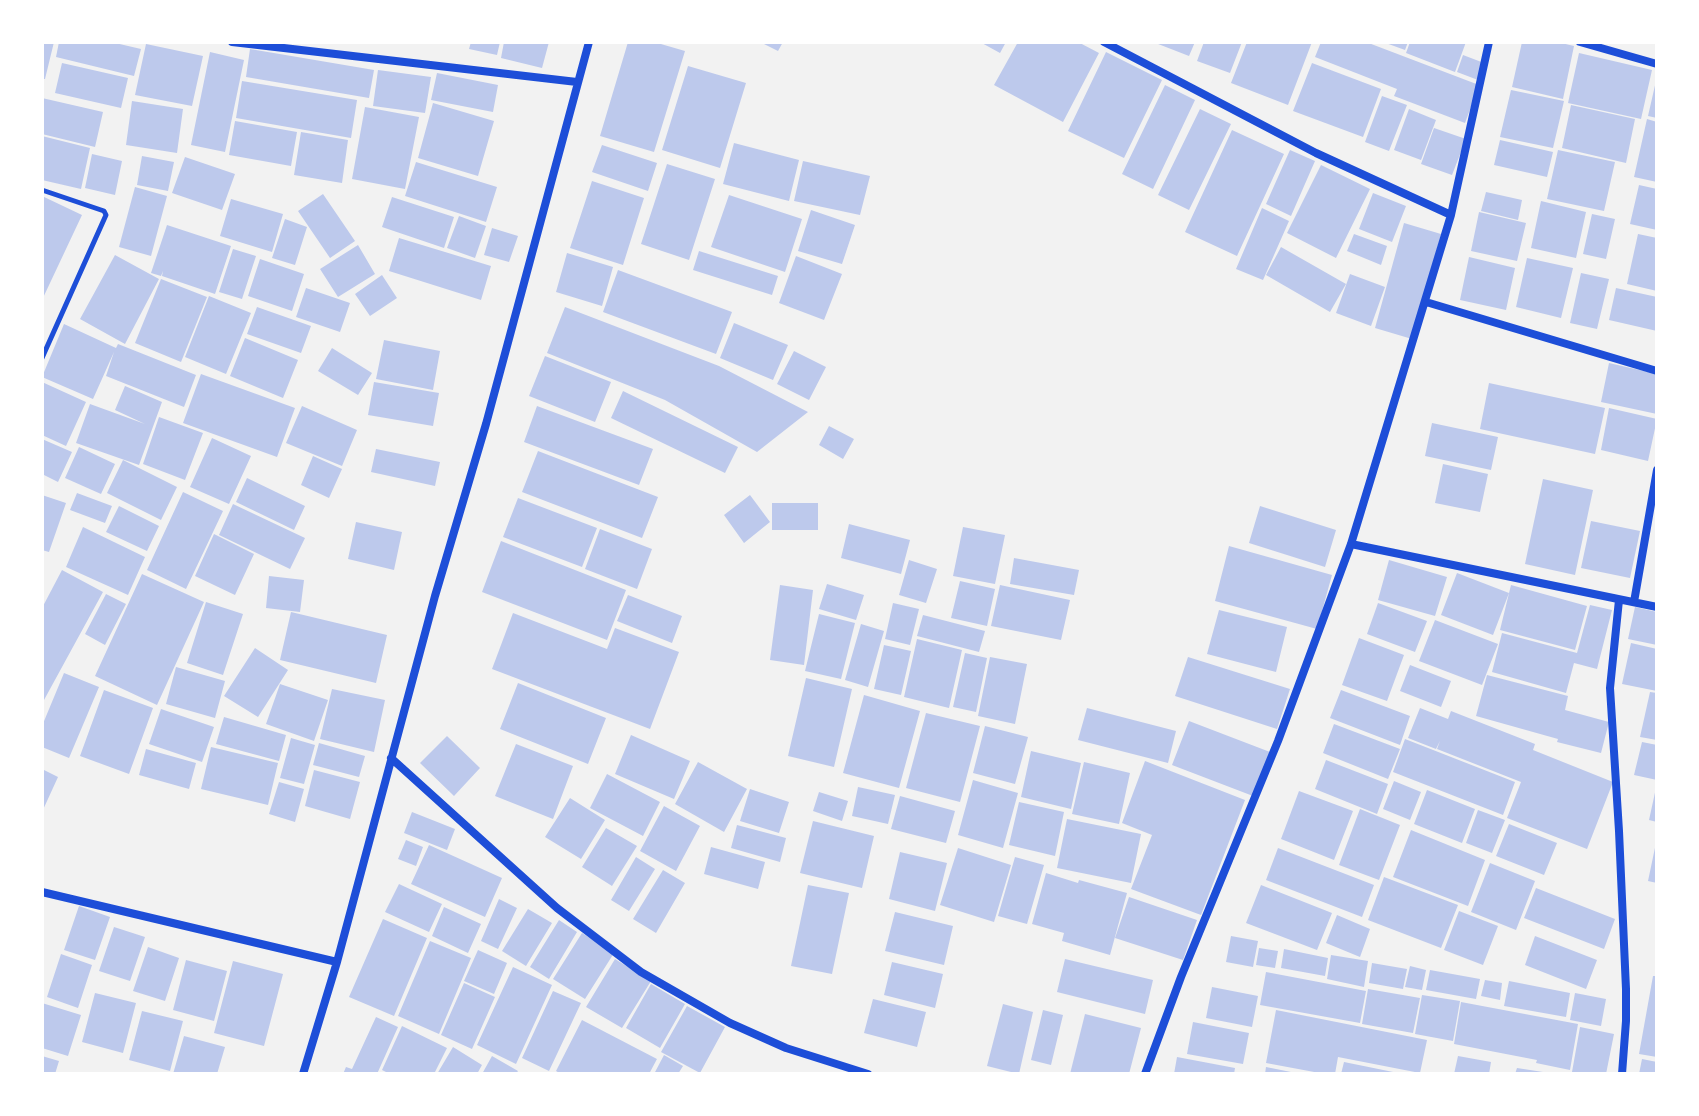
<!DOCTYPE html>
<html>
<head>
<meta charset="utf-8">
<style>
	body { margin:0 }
	#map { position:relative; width:1699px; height:1116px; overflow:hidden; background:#f2f2f2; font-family:Helvetica,sans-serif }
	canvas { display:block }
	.frame { position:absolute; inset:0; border:44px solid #fff; pointer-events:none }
</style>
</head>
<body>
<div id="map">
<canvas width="1699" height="1116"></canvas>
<div class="frame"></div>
</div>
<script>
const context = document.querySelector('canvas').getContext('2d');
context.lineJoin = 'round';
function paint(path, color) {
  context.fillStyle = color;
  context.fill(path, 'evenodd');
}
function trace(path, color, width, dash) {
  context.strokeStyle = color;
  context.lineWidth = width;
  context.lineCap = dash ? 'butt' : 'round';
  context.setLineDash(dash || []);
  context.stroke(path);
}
paint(new Path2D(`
	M42,42h12l-9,37h-3z
	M59,42h52l30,7 -7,27 -78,-19z
	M471,42h29l-3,13 -28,-6z
	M504,42h45l-7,26 -41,-10z
	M628,42h26l31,9 -31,101 -54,-16z
	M760,42h23l-5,9z
	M980,42h26l-6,11z
	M1018,42h60l21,11 -36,69 -69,-37z
	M1153,42h42l-6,14z
	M1204,42h38l-12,31 -33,-12z
	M1247,42h65l-24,63 -57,-22z
	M1321,42h45l113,43 -14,38 -71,-27 3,-7 -82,-32z
	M1383,42h25l-3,8z
	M1410,42h56l-11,30 -49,-19z
	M1522,42h35l17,4 -11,53 -51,-12z
	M146,44l57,12 -11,50 -57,-11z
	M250,49l124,21 -5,28 -123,-21z
	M210,52l34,8 -19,92 -34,-7z
	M1106,52l56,28 -38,78 -56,-27z
	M1579,53l73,17 -11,49 -73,-16z
	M1463,55l21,8 -6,17 -21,-8z
	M62,63l66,15 -7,30 -66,-15z
	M1312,63l69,26 -18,48 -70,-26z
	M688,66l58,17 -26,85 -58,-18z
	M378,70l53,7 -6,36 -52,-7z
	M437,73l61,12 -5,27 -62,-12z
	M242,81l115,19 -6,38 -115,-20z
	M1656,81h1v37l-9,-2z
	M1165,85l30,15 -42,89 -31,-15z
	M1511,90l53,11 -11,47 -53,-11z
	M1382,96l25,9 -18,46 -24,-9z
	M42,98l61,14 -8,35 -53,-13z
	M132,101l51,8 -6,44 -51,-8z
	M433,103l61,18 -16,55 -60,-18z
	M1571,105l64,14 -9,44 -64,-15z
	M365,107l54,10 -14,72 -53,-10z
	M1200,109l31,15 -42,86 -31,-15z
	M1409,109l27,11 -15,40 -27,-10z
	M1647,119l10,3v60l-23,-5z
	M235,121l62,11 -6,34 -62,-11z
	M1434,128l32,11 -14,36 -31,-11z
	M1232,130l52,24 -47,102 -52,-24z
	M301,132l47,8 -6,43 -48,-8z
	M42,136l48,12 -9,41 -39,-9z
	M1500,140l53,12 -6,25 -53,-12z
	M734,143l65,17 -10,41 -66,-17z
	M602,145l55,18 -9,28 -56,-19z
	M1290,150l25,11 -24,55 -25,-12z
	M1558,150l57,12 -11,49 -57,-12z
	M92,154l30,7 -7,34 -30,-7z
	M142,156l32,6 -6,29 -31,-6z
	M185,157l50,17 -13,36 -50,-17z
	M803,161l67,15 -10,39 -66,-14z
	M416,162l81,25 -11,35 -81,-26z
	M667,164l48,15 -26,81 -48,-16z
	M1321,165l49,24 -34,69 -49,-25z
	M592,181l52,17 -21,67 -53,-17z
	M1639,185l18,4v41l-27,-6z
	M135,187l32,9 -16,60 -32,-9z
	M1486,192l36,8 -4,20 -37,-9z
	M1373,193l33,13 -14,36 -33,-13z
	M323,194l32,47 -25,17 -32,-47z
	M729,195l73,24 -17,53 -74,-25z
	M42,196l40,19 -40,85z
	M392,197l62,20 -10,31 -62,-21z
	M231,199l52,15 -11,38 -52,-16z
	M1541,201l45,11 -10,46 -45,-10z
	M1262,208l27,13 -26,59 -27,-11z
	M811,210l44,15 -13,39 -44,-13z
	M1479,212l47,11 -9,38 -46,-10z
	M1592,214l23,5 -9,40 -23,-5z
	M459,216l27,10 -11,32 -28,-10z
	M285,219l22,8 -12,38 -23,-7z
	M1404,223l37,11 -29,105 -37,-11z
	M167,225l64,21 -16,48 -53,-18 1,-5 -2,5 -10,-3z
	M492,228l26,8 -9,26 -25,-7z
	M1354,234l33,12 -6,19 -34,-14z
	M1638,234l19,4v53l-30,-7z
	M399,238l92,28 -10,34 -92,-29z
	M358,245l17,29 -37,23 -18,-28z
	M1281,247l65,37 -16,28 -64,-37z
	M233,249l23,7 -14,43 -23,-7z
	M699,251l79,25 -6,19 -79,-25z
	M567,253l46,14 -11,39 -46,-14z
	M115,255l44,24 -34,65 -45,-25z
	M796,256l46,18 -18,46 -45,-17z
	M1469,257l46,11 -9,42 -46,-10z
	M1527,258l46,10 -12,50 -45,-11z
	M260,259l44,15 -12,37 -44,-15z
	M618,270l114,42 -16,42 -113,-42z
	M1581,273l28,6 -12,50 -27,-6z
	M1350,274l35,13 -14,39 -35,-13z
	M382,275l15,23 -27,18 -15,-22z
	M161,279l46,18 -26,65 -46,-19z
	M306,288l44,15 -10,29 -44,-15z
	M1616,288l41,9v34l-48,-11z
	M209,296l42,17 -25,61 -41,-17z
	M257,307l54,19 -10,27 -54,-19z
	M565,307l154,59 89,46 -51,40 -92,-52 -118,-47z
	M734,323l54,22 -15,35 -53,-22z
	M64,324l52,24 2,-4 78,31 -12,32 -78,-31 8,-24 -21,47 -51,-22z
	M245,338l53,22 -15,38 -53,-22z
	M384,340l56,11 -7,39 -57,-11z
	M332,348l40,25 -14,22 -40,-24z
	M794,351l32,16 -17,33 -32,-16z
	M545,356l66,26 -16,40 -66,-26z
	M1609,363l48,11v40l-56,-12z
	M201,374l94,34 -18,49 -94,-34z
	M42,382l44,20 -20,44 -24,-11z
	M374,382l65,11 -6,33 -65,-11z
	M1489,383l116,25 -10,46 -115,-25z
	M125,386l37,16 -23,63 -63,-22 14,-39 55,20 -30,-14z
	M623,391l115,56 -13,26 -114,-55z
	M302,406l55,24 -15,36 -56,-23z
	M537,406l116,43 -14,36 -115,-43z
	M1609,408l48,11 -9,42 -47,-11z
	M159,417l44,16 -18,47 -42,-16z
	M1432,423l66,14 -7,33 -66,-14z
	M829,426l25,13 -11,20 -24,-14z
	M212,438l39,18 -22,48 -39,-17z
	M42,439l30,13 -14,30 -16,-8z
	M79,447l36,17 -14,30 -36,-16z
	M376,449l64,13 -5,24 -64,-14z
	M538,451l120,46 -16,41 -120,-46z
	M313,456l29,13 -13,29 -28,-13z
	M123,460l54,27 -16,33 -54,-27z
	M1443,464l45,10 -8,38 -45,-9z
	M247,478l58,28 -11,24 -58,-28z
	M1543,479l50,11 -18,85 -50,-11z
	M183,492l40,19 -37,78 -39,-19z
	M77,493l35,13 -7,17 -35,-13z
	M42,495l24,8 -17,49 -7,-2z
	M750,495l20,27 -26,21 -20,-28z
	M518,498l79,30 -15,39 -79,-30z
	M772,503h46v27h-46z
	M233,504l72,34 -15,31 -71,-34z
	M119,506l40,20 -12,25 -41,-19z
	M1260,506l76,24 -11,37 -76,-24z
	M1591,521l49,10 -10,47 -49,-10z
	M356,522l46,10 -8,38 -46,-11z
	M849,524l61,16 -9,34 -60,-16z
	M83,527l62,30 -17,38 -62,-28z
	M963,527l42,8 -10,49 -42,-8z
	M600,529l52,20 -15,40 -52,-20z
	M214,534l40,20 -19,41 -40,-19z
	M501,541l125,49 -19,50 -125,-48z
	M1229,546l103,29 -15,54 -102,-28z
	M1014,558l65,12 -5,25 -64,-11z
	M909,560l28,9 -11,34 -27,-8z
	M1389,560l58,17 -12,39 -57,-16z
	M62,570l41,22 -59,108 -2,-1v-91z
	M1457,573l52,20 -16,42 -52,-20z
	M142,574l62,28 -47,103 -62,-29z
	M269,576l35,4 -4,32 -34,-4z
	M960,581l35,8 -8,37 -36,-8z
	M827,584l37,11 -8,25 -37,-11z
	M780,585l33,5 -9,75 -34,-5z
	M1000,585l70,15 -9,40 -70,-14z
	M1511,585l76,21 -12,44 -75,-20z
	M106,594l20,10 -21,41 -20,-11z
	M628,595l54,21 -10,27 -55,-22z
	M206,602l37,12 -20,61 -36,-12z
	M893,603l26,6 -9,36 -25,-6z
	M1378,603l49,18 -12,31 -48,-18z
	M1590,605l22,5 -15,59 -23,-6 -8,30 -74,-21 10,-39 75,20z
	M1635,607l22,5v33l-29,-6z
	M1219,610l68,17 -11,45 -69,-18z
	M291,612l96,23 -11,48 -96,-23z
	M513,613l94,36 8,-21 64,24 -29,77 -158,-60z
	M819,614l36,9 -14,56 -36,-8z
	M923,615l62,16 -6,21 -62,-16z
	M1435,620l63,24 -16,41 -63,-24z
	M861,624l23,7 -16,56 -23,-7z
	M1359,638l45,17 -17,46 -45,-16z
	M917,639l45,11 -13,58 -45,-11z
	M1631,643l26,6v42l-35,-7z
	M884,645l27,6 -10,44 -27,-6z
	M255,648l33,22 -30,47 -34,-21z
	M965,653l22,5 -11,54 -23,-5z
	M990,657l37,7 -12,60 -37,-8z
	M1188,657l102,32 -13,40 -102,-33z
	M1410,665l41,16 -10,26 -41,-16z
	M176,667l49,14 -10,37 -49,-14z
	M64,673l35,14 -30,71 -27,-11v-21z
	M1487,675l81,21 -3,14 44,12 -8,31 -44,-11 1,-3 -82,-23z
	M806,678l46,11 -18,78 -46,-11z
	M518,683l88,35 -18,46 -88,-35z
	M280,684l48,16 -14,41 -48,-17z
	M332,689l53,11 -11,52 -54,-13z
	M104,690l49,18 -24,66 -49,-18z
	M1341,690l69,26 -10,29 -70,-27z
	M1650,692l7,1v47l-17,-3z
	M864,695l56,16 -21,77 -56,-15z
	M1087,708l89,23 -8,32 -90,-23z
	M1420,708l28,11 3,-8 84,33 -2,6 80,32 -26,67 -80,-31 14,-36 -84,-33 3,-8 -4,8 -28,-11z
	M161,709l53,18 -12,35 -53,-18z
	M926,713l54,13 -20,76 -54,-14z
	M224,717l62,18 -7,26 -63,-17z
	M1189,721l81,31 -17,44 -81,-31z
	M1334,724l66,25 -12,30 -65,-26z
	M985,726l43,11 -13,47 -42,-11z
	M631,735l59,26 -16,38 -59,-25z
	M447,736l33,32 -26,28 -34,-33z
	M291,738l24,7 -11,39 -24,-6z
	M1405,739l110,43 -12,33 -110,-43z
	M1642,742l15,3v35l-23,-5z
	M319,743l46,13 -6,21 -46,-12z
	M516,744l57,22 -20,53 -58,-23z
	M211,747l67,16 -10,42 -67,-16z
	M146,749l50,14 -7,26 -50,-14z
	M1031,751l50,12 -10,46 -50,-12z
	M1326,760l62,24 -11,30 -62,-25z
	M1145,761l100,39 -44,115 -70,-26 21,-54 -30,-12z
	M698,762l49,27 -23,43 -49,-28z
	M1084,762l46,11 -11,51 -47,-10z
	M42,769l16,8 -16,35z
	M314,770l46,12 -10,37 -45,-13z
	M607,774l53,28 -17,34 -53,-28z
	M973,780l45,13 -15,55 -45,-13z
	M1394,781l27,11 -11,28 -27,-11z
	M279,782l25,7 -9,33 -26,-8z
	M858,787l37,8 -7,29 -36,-8z
	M1656,788h1v34l-8,-2z
	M750,789l39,13 -10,31 -39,-12z
	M1427,790l48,19 -13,34 -48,-19z
	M1299,791l54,20 -19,49 -53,-21z
	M819,792l29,9 -6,20 -29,-10z
	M900,796l55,15 -9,32 -55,-14z
	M570,798l35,22 -24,39 -36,-22z
	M1019,802l45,10 -9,44 -46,-11z
	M664,806l36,20 -24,45 -36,-20z
	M1360,809l40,16 -21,55 -40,-15z
	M1478,810l27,10 -13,33 -26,-10z
	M412,812l43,17 -8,21 -43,-17z
	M1067,819l74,15 -10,49 -74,-15z
	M813,821l61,15 -12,52 -62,-15z
	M1509,824l48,19 -13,32 -48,-19z
	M737,825l49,13 -6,24 -49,-14z
	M606,828l31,18 -25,40 -30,-19z
	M1411,830l74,30 -17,46 -75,-29z
	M406,840l17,7 -7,19 -18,-7z
	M1656,843h1v40l-9,-2z
	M429,845l73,33 -17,39 -74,-33z
	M711,847l54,15 -7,27 -54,-15z
	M958,848l53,17 -17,57 -54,-17z
	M1278,848l96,37 -12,32 -96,-37z
	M900,852l47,11 -12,48 -46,-12z
	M636,857l19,12 -26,42 -18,-11z
	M1015,857l29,8 -17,59 -29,-8z
	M1490,863l45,18 -19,49 -45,-18z
	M663,870l22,13 -29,50 -23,-14z
	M1046,873l32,10 1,-3 48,13 -17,62 -48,-14 2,-8 -32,-9z
	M1384,877l74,28 -17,43 -73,-28z
	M399,884l43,20 -13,28 -44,-20z
	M808,885l41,8 -17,81 -41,-8z
	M1261,885l71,28 -15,37 -71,-27z
	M1536,888l79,31 -11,30 -80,-31z
	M1129,897l68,23 -14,40 -68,-22z
	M499,899l18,9 -19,41 -17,-8z
	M79,906l31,11 -15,43 -31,-10z
	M444,907l37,17 -13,29 -36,-17z
	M528,909l24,14 -26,43 -24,-15z
	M1459,911l39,15 -15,39 -39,-15z
	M895,912l58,14 -9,39 -59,-14z
	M1337,915l33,14 -10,28 -34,-14z
	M383,919l44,19 -33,78 -45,-19z
	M559,920l18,12 -28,47 -19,-12z
	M114,927l31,10 -15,44 -31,-10z
	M582,933l32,20 -29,46 -32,-20z
	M1231,936l27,5 -5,26 -27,-5z
	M1535,936l62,24 -11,29 -61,-24z
	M430,941l41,17 -32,76 -41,-18z
	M148,947l31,11 -14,43 -32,-10z
	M1259,948l19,3 -3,17 -19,-3z
	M1284,949l44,9 -3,18 -44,-8z
	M478,950l29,13 -13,31 -30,-13z
	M61,954l31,11 -14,43 -31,-11z
	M1331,955l37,6 -4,26 -37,-8z
	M615,959l36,22 -29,47 -36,-21z
	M1065,959l88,21 -8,34 -88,-22z
	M186,960l41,11 -13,50 -41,-11z
	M233,961l50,13 -19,72 -50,-13z
	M892,962l51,12 -8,34 -51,-13z
	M1372,963l35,6 -4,20 -34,-6z
	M1410,966l16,4 -4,20 -17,-3z
	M513,967l39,18 -36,79 -39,-19z
	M1430,970l50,9 -4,20 -50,-9z
	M1266,972l100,19 -6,32 -100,-18z
	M1653,976h4v81l-18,-3z
	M1485,980l17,3 -2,17 -19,-4z
	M1509,981l61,12 -4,24 -62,-11z
	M464,983l31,14 -23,52 -31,-14z
	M651,984l34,20 -25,44 -34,-20z
	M1212,987l46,9 -6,31 -46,-9z
	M1368,989l52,9 -7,35 -51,-9z
	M553,991l28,12 -32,68 -27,-13z
	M95,993l41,10 -13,50 -41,-11z
	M1575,993l31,6 -5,27 -31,-6z
	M1422,995l38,6 -7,40 -38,-7z
	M873,999l53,13 -9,35 -53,-14z
	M1461,1002l117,22 -8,46 -34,-7 1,-3 -83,-16z
	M42,1003l39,12 -13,41 -26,-8z
	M1003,1004l30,8 -14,62 -32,-8z
	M687,1006l38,21 -25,46 -39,-21z
	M1043,1010l20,5 -12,50 -20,-5z
	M1276,1010l151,30 -7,33 -82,-16 -3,17h-10l-59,-11z
	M142,1011l41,10 -13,50 -41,-11z
	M1085,1014l56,14 -12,46h-59z
	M376,1017l22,10 -21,47h-34l3,-7 6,2z
	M582,1020l75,39 -8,15h-88l-5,-3z
	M1193,1022l56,11 -6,31 -56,-10z
	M402,1026l45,22 -13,26h-44l-8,-4z
	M1580,1027l34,7 -8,40 -34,-2z
	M184,1036l41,11 -8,27h-44z
	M453,1047l29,18 -5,9h-40z
	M664,1055l19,11 -5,8h-24z
	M42,1056l17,5 -4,13h-13z
	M492,1056l26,15 -2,3h-34z
	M1458,1056l33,6 -2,12h-35z
	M1177,1057l58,11 -1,6h-60z
	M1642,1059l15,3v12h-18z
	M1344,1062l54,11v1h-57z
	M1266,1067l30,6v1h-31z
	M1517,1068l26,4v2h-28z`), '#bdc9ec');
trace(new Path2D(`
	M42,190l62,21 2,4 -64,143`), '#1d4ed8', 5);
trace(new Path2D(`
	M232,42l345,40
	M1104,42l212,111 135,62
	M1580,42l77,22
	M1426,302l231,69
	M1351,544l306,63
	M1619,600l-9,88 9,143 7,158v32l-4,53
	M1634,602l23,-132
	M391,758l166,150 84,64 89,51 56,25 82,26
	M42,892l295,70
	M303,1074l34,-112 98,-366 51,-172 103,-382
	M1145,1074l36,-97 97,-236 73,-197 100,-329 38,-173`), '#1d4ed8', 8);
</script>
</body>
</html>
